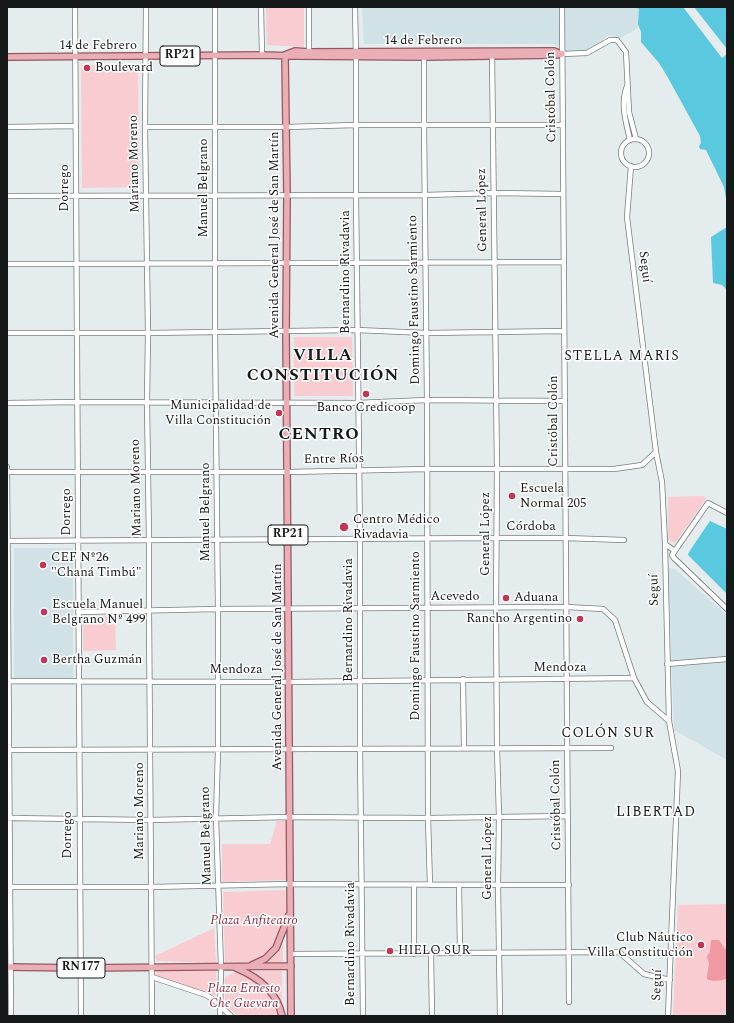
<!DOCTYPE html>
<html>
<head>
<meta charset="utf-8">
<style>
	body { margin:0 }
	#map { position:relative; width:734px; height:1023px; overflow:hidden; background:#e4ecee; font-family:Spectral,serif }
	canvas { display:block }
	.frame { position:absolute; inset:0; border:8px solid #16191a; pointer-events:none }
</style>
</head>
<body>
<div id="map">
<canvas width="734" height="1023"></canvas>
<div class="frame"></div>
</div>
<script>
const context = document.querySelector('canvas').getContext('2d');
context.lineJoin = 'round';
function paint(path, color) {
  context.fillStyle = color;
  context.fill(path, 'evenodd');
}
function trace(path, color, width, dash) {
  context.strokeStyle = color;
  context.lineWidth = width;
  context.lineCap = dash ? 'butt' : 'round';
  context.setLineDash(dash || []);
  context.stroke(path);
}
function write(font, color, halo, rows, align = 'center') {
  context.font = font + ' Spectral,serif';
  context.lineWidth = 3;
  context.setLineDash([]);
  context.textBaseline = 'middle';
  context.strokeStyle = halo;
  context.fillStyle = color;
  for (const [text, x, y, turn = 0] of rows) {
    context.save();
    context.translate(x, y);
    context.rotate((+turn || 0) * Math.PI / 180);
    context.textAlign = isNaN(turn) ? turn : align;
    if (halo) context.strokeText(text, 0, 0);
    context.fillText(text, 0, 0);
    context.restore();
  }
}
paint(new Path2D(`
	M362,7h274l3,2 -1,19 -19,11 -11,-4 -10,10 -14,6 -14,1 -6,-1 -10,-7h-190z
	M14,548h59v130h-59z
	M668,568l7,1 52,46v145l-53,-30z`), '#d1e2e6');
paint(new Path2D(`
	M266,7h38v40l-37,-2z
	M81,65h57l1,122 -57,1z
	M294,337h58l1,59h-59z
	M704,496l2,3 -31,44 -7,-3v-43z
	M115,616l1,34 -33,1v-34z
	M277,821h9v59l-64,2v-38h48z
	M285,890l2,31 -4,13 -18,25 -19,4 -21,-1 -2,-70z
	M727,904v112h-54l5,-111z
	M214,928l2,35 -59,-2 -2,-5z
	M283,939v23h-20l15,-14z
	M157,971h59v25l-61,-20z
	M248,971h34v38c-7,-19 -16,-28 -34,-38z
	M235,972c24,6 38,21 44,44h-42l-12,-12v-27z`), '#f8ccd0');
paint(new Path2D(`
	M711,940h8l6,9 2,-1v30c-3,3 -16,4 -20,1v-3l2,-12 -2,-8 3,-4z`), '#f099a3');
paint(new Path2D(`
	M636,7h91v197l-3,-17 -18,-37 -6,-1 -1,-3 2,-3 -1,-7 -33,-60 -8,-13 -18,-21v-10l-3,-8 1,-15z
	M727,227v63l-5,-5 -9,-2 -2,-46z
	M710,521l17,8v65l-39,-39 1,-3z`), '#5ac8de');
paint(new Path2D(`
	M683,7h11l33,42v5l-5,4z`), '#e4ecee');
const minor = new Path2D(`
	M75,7c4,336 2,673 6,1009
	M146,7l-1,120 3,206 -1,69 2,138v71l3,405
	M215,7v325l3,277v141l-2,68 5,149 -1,49
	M261,7l1,48
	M309,7v45
	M355,7l1,50v138l4,343v211l3,267
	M562,7l7,995
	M492,53l5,416 -1,139 1,140 2,69 -1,68 2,131
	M562,54l25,-1 23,-13h7l9,12 3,60 7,27
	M424,55v71l3,274 1,418 2,67
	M627,86c-7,18 -1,36 3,54
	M7,127l69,-1
	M145,127h141l70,-2h207
	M621 153a14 14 0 1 1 28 0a14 14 0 1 1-28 0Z
	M631,166l-4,51 29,235 6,30 3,62 4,177 9,50 -10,245
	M7,196l418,-1 69,-2 69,1
	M7,264l556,-2
	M7,333h141l209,-3 69,3 138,-2
	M7,403l71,-1 279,1 70,-3 138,1
	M7,467l4,549
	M7,472h281l139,-3h187l28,-4 14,-13
	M727,513l-19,-10 -36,52 2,3 53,51
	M7,541l490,-3h68l59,2
	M665,544l10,7
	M78,612l140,-3 349,-2 36,2 12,11 19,58 13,24 22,19
	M667,664l60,-5
	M463,679l1,69
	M7,681l282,1 345,-4
	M7,750c201,1 402,-3 604,-2
	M7,818l144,2 139,-3 138,1 140,-2
	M414,885v69
	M459,885l1,68
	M7,887h143l140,-3 279,1
	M291,954l328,-2 25,22 26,6
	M431,954l1,62
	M152,977l54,18 8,5 17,16`);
const major = new Path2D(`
	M287,54l8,-3 14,1 245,-1 7,3
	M285,55l2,140 -1,136 5,685
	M7,57l255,-2 34,1 128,1 131,-2 7,-1
	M252,965l13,-6 11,-11 13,-33
	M7,967l74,1 210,-2
	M236,968c22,9 41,23 46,48`);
trace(minor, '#757d7e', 6);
trace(major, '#975760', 8);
trace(minor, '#fff', 4.5);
trace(major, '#eaaeb6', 5.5);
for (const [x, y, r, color] of [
	[87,68,4,"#c43556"],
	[366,394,4,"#c43556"],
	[279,413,4,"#c43556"],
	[512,496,4,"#c43556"],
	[344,527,5,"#c43556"],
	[43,565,4,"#c43556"],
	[506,598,4,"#c43556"],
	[44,612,4,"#c43556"],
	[580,619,4,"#c43556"],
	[44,660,4,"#c43556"],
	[701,945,4,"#c43556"],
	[390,951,4,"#c43556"]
]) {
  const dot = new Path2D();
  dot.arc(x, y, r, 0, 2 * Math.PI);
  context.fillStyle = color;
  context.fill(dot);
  trace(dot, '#fff', 1.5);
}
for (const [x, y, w] of [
	[180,56,40],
	[288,535,40],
	[81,968,48]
]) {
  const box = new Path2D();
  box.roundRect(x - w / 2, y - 10, w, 20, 3);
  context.fillStyle = '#fff';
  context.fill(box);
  trace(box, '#16191a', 1);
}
write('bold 12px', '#16191a', null, [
	["RP21",180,56],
	["RP21",288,535],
	["RN177",81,968]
]);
write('13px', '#16191a', '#fff', [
	["14 de Febrero",423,41],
	["14 de Febrero",98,46],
	["Cristóbal Colón",552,97,-91],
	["Mariano Moreno",135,164,-91],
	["Dorrego",65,188,-90],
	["Manuel Belgrano",204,188,-90],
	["General López",483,210,-91],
	["Avenida General José de San Martín",275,235,-90],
	["Seguí",644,267,83],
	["Bernardino Rivadavia",346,272,-90],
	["Domingo Faustino Sarmiento",415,300,-91],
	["Cristóbal Colón",554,421,-90],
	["Entre Ríos",334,460,-1],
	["Mariano Moreno",137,488,-91],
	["Dorrego",67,512,-90],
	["Manuel Belgrano",206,512,-90],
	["Córdoba",531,527],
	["General López",486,534,-90],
	["Seguí",655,590,-91],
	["Acevedo",455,597],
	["Bernardino Rivadavia",349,620,-90],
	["Domingo Faustino Sarmiento",416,636,-90],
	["Avenida General José de San Martín",278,667,-90],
	["Mendoza",560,668],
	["Mendoza",236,670],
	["Cristóbal Colón",557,805,-91],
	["Mariano Moreno",140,811,-90],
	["Dorrego",68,835,-90],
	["Manuel Belgrano",207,836,-91],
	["General López",488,858,-90],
	["Bernardino Rivadavia",351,944,-90],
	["Seguí",658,985,-88]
]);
write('13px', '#16191a', '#fff', [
	["Boulevard",95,68],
	["Municipalidad de",271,406,"right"],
	["Villa Constitución",271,421,"right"],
	["Banco Credicoop",366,408,"center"],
	["Escuela",520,489],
	["Normal 205",520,504],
	["Centro Médico",353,520],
	["Rivadavia",353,535],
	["CEF Nº26",51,558],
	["\"Chaná Timbú\"",51,573],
	["Aduana",514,598],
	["Escuela Manuel",52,605],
	["Belgrano Nº 499",52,620],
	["Rancho Argentino",572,619,"right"],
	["Bertha Guzmán",52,660],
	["Club Náutico",693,938,"right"],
	["Villa Constitución",693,953,"right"],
	["HIELO SUR",398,951]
], 'left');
write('italic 13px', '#932e43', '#fff', [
	["Plaza Anfiteatro",254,921],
	["Plaza Ernesto",244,989],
	["Che Guevara",244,1004]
]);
context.letterSpacing = '1px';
write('14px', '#16191a', '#fff', [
	["STELLA MARIS",622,357],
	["COLÓN SUR",608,734],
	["LIBERTAD",656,813]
]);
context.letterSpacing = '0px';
context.letterSpacing = '1px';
write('bold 17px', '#16191a', '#fff', [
	["VILLA",323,357],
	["CONSTITUCIÓN",323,377],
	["CENTRO",319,436]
]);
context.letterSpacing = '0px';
</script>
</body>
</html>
